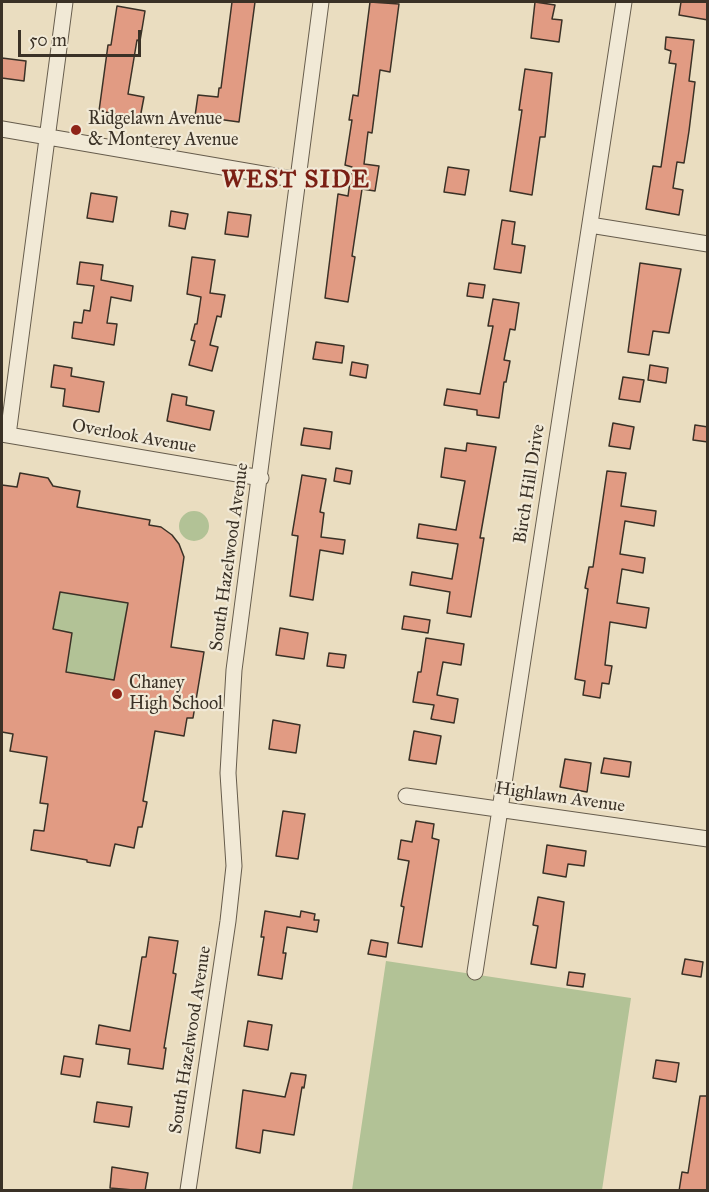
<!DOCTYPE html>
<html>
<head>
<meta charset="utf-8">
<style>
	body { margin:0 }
	#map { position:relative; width:709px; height:1192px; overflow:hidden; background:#eaddc0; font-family:"IM FELL Great Primer",serif }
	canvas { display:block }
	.frame { position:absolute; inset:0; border:3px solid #3a3126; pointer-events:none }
	.scale { position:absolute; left:18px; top:30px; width:123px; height:27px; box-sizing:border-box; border:3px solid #3a3126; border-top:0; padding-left:8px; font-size:18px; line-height:21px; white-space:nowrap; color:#3a3126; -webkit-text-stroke:4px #f1e9d6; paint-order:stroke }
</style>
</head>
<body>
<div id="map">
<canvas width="709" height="1192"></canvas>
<div class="frame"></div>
<div class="scale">50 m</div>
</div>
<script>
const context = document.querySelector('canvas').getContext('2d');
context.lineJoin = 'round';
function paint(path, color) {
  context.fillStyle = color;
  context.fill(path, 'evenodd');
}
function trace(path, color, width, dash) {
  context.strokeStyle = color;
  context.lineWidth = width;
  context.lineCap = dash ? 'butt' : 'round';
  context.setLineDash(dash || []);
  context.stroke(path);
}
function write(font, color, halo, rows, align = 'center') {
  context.font = font + ' "IM FELL Great Primer",serif';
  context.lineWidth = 4.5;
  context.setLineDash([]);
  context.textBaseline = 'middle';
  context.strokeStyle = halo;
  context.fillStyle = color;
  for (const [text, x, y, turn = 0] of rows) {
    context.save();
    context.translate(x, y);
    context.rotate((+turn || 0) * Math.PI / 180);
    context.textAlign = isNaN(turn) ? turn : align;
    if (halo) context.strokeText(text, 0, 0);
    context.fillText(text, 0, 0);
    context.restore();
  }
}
paint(new Path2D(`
	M179 526a15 15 0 1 1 30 0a15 15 0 1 1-30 0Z
	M60,592l68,11 -14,77 -48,-8 6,-39 -19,-4z
	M386,961l245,37 -29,192h-250z`), '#b2c296');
const building = new Path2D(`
	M232,2h23l-16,120 -44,-6 3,-21 20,2 1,-9h2z
	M370,2l29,2 -9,68 -10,-2 -8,63 -4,-1 -4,32 15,2 -4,25 -13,-2 -10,67 3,1 -7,45 -23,-4 13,-104 10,2 4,-29 -7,-2 7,-45h-3l4,-25 5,1z
	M535,2l20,3 -3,14 10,1 -3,22 -28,-4z
	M681,2h27v18l-29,-5z
	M117,6l28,5 -5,30 -3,-1 -9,54 16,3 -4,21 -41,-7 9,-66h3z
	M666,37l28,3 -5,41 6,1 -6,49 -5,32 -7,-1 -4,26 10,2 -4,25 -33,-6 7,-43 8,1 15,-103 -7,-1 2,-12 -6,-2z
	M2,58l24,3 -2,20 -22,-3z
	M525,69l27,4 -7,64h-5l-8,58 -22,-4 12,-81h-3z
	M448,167l21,3 -4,25 -21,-3z
	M91,193l26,4 -4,25 -26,-4z
	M171,211l17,3 -3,15 -16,-3z
	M228,212l23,3 -3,22 -23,-3z
	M502,220l13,2 -3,22 13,2 -4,27 -27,-4z
	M192,257l23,3 -5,33 15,2 -4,22 -4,-1 -7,29 8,2 -6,24 -23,-6 6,-24 -4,-1 4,-16h2l4,-27 -14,-3z
	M80,262l23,3 -2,15 32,6 -2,15 -20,-4 -4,26 10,1 -3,21 -42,-7 2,-16 8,1 2,-13 6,1 4,-25 -17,-2z
	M640,263l41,6 -12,64 -16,-2 -4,24 -21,-3z
	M469,283l16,2 -2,13 -16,-2z
	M493,299l26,4 -4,27 -5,-1 -6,31 6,1 -4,21h-2l-5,36 -22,-3v-5l-33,-5 3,-16 33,5 13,-68h-5z
	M316,342l28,4 -2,17 -29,-4z
	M352,362l16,3 -2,13 -16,-3z
	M54,365l18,3 -1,8 33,6 -5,30 -36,-6 2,-17 -14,-2z
	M650,365l18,3 -2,15 -18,-3z
	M623,377l21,3 -4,22 -21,-3z
	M172,394l15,3 -1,8 28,6 -4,19 -43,-9z
	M613,423l21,4 -4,22 -21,-3z
	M695,425l13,2v15l-15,-2z
	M304,428l28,4 -2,17 -29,-4z
	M467,443l29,4 -16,91h4l-13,79 -24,-4 3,-21 -40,-7 2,-13 40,7 6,-35 -41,-6 2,-14 37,6 9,-49 -24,-4 4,-29 21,3z
	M336,468l16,3 -2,13 -16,-3z
	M607,471l19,2 -5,33 35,5 -2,15 -29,-5 -5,33 25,4 -2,15 -21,-4 -5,34 32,5 -3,20 -36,-6 -5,43 7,1 -3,18 -7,-1 -2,15 -17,-3 2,-14 -10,-2 13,-90 -3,-1 4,-21h4z
	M20,473l28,5 5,8 27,5 -3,16 73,13 -1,5 12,2 11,8 7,9 5,13 -13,90 33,5 -11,66h-6l-3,18 -29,-5 -12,70 4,1 -5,25h-4l-4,21 -19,-4 -5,22 -23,-4v-2l-56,-10 3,-20 10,1 4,-27 -8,-1 7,-46 -37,-6 3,-17 -11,-2v-247l15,2zM60,592l68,11 -14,77 -48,-8 6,-39 -19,-4z
	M302,475l24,4 -6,33 4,1 -3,24 24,3 -2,14 -23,-4 -7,50 -23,-4 8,-60 -6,-1z
	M404,616l26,4 -2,13 -26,-4z
	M280,628l28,5 -4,26 -28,-4z
	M426,638l38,6 -3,21 -18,-3 -6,33 21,4 -4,24 -23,-4 3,-14 -21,-3 5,-30h3z
	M329,653l17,2 -2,13 -17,-2z
	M273,720l27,5 -4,28 -27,-4z
	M414,731l27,5 -5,28 -27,-4z
	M604,758l27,4 -2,15 -28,-4z
	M565,759l26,4 -4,29 -27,-5z
	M283,811l22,3 -7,45 -22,-3z
	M416,821l18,3 -2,14 7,2 -17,107 -24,-4 6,-36 -3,-1 8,-45 -11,-2 3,-19 11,2z
	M547,845l39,6 -2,15 -16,-2 -2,13 -23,-4z
	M538,897l26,5 -8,66 -25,-4 7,-38 -5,-1z
	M265,911l35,6 1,-6 14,3 -1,6h5l-2,12 -30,-5 -4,26h3l-4,26 -24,-4 6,-38h-3z
	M149,937l29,4 -5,32 3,1 -12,74h2l-3,21 -35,-5 2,-15 -34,-5 3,-19 31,6 12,-74h4z
	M371,940l17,3 -2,14 -18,-3z
	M685,959l18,3 -2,15 -19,-3z
	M569,972l16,2 -2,13 -16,-2z
	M248,1021l24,4 -4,25 -24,-4z
	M64,1056l19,3 -3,18 -19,-3z
	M656,1060l23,3 -3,19 -23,-4z
	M291,1073l15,2 -2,13 -2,-1 -8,48 -31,-5 -3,23 -24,-5 7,-58 42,7z
	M700,1096h8v95h-29l3,-19 6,1z
	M97,1102l35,5 -3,20 -35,-5z
	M112,1167l36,6 -3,18 -35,-3z`);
paint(building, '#e19b83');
trace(building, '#3a3126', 1.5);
const street = new Path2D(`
	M2,129l296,51
	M590,225l118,19
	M2,434l259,44
	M8,435l57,-433
	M406,796l302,43
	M475,972l149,-970
	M188,1190l40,-269 6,-55 -6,-93 6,-103 87,-668`);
trace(street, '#665c4c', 17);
trace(street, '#f1e9d6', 15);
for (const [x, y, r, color] of [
	[76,130,6,"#8f2418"],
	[117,694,6,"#8f2418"]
]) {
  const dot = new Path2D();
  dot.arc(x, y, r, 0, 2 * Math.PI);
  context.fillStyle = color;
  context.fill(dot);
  trace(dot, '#f1e9d6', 2);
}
write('18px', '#3a3126', '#f1e9d6', [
	["Ridgelawn Avenue",88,120],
	["& Monterey Avenue",88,141],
	["Chaney",129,684],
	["High School",129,705]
], 'left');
write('18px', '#3a3126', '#f1e9d6', [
	["Overlook Avenue",134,437,10],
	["Birch Hill Drive",530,484,-81],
	["South Hazelwood Avenue",230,557,-82],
	["Highlawn Avenue",560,798,8],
	["South Hazelwood Avenue",191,1040,-81]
]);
context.letterSpacing = '1.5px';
write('bold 24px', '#7a1f14', '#f1e9d6', [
	["WEST SIDE",296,181]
]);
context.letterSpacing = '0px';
</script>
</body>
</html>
